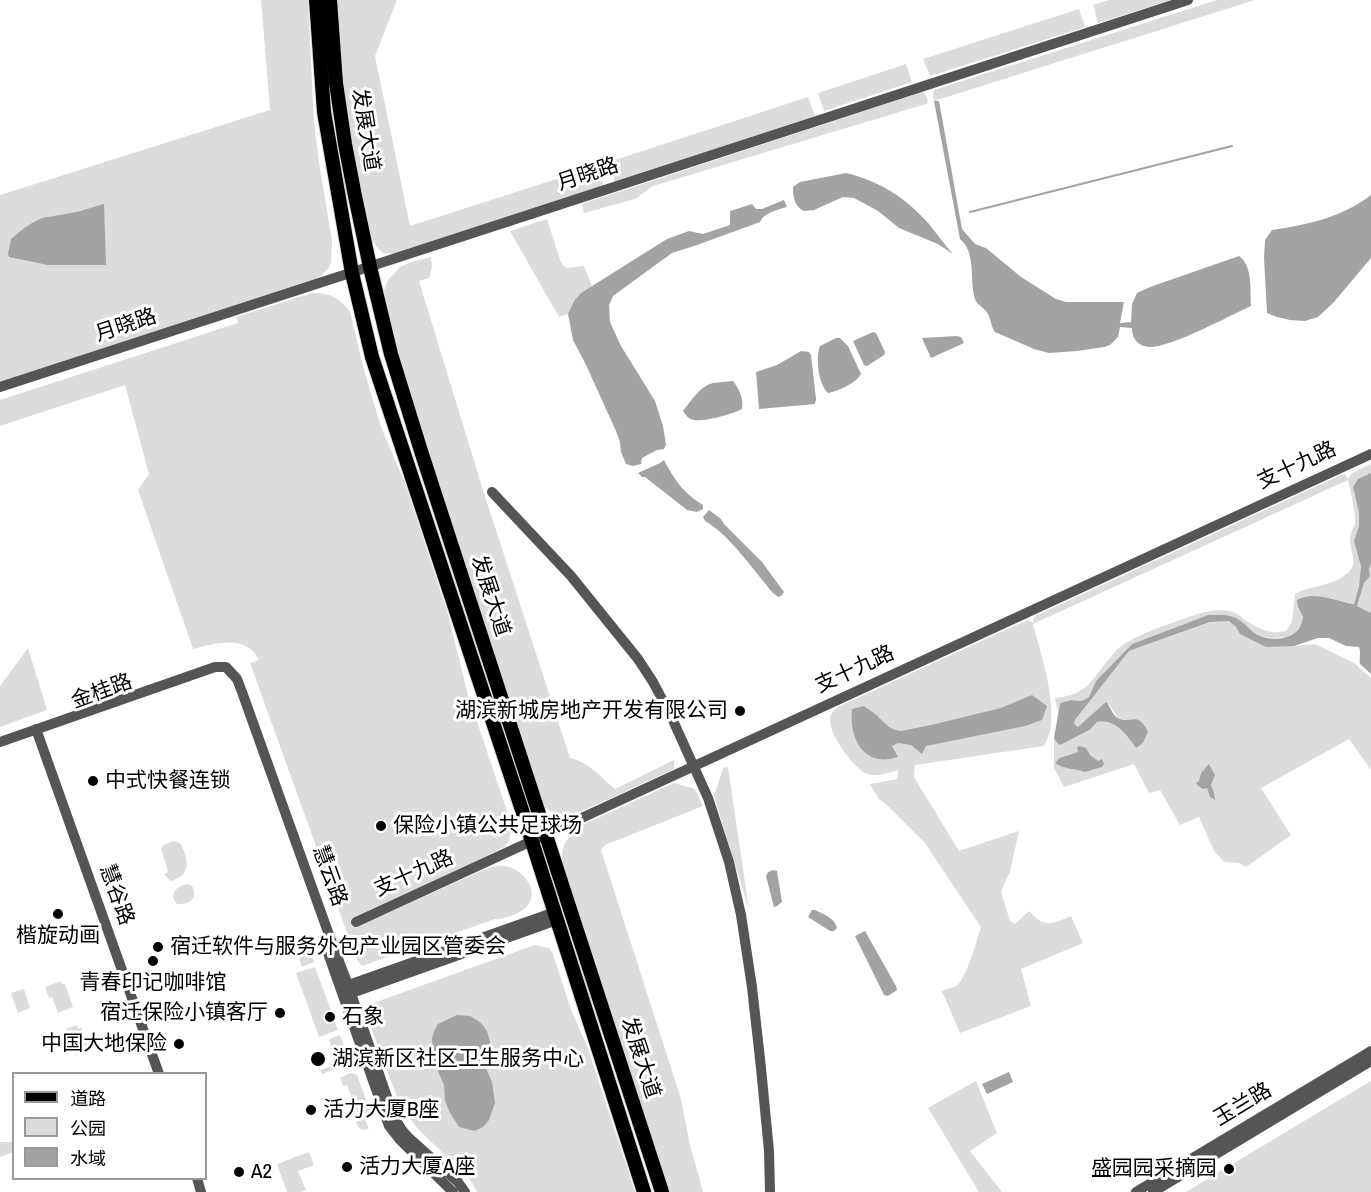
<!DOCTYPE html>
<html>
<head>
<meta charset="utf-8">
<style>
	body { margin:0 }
	#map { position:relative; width:1371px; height:1192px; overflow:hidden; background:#fff; font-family:"Archivo Narrow","Noto Sans SC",sans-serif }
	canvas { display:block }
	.legend { position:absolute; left:12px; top:1072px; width:195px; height:108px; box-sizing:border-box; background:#fff; border:2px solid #999; margin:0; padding:8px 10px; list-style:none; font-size:18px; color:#000 }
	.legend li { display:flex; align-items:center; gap:12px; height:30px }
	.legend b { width:30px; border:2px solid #999 }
</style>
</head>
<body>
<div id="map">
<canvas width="1371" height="1192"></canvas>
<ul class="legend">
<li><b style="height:8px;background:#000"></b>道路</li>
<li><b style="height:16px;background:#dcdcdc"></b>公园</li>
<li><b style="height:16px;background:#a3a3a3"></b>水域</li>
</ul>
</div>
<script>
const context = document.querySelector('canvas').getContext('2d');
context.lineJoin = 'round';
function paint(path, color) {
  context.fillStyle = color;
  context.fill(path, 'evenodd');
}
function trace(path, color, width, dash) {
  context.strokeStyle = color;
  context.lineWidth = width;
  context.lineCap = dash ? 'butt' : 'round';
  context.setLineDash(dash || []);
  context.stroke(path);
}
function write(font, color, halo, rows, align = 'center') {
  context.font = font + ' "Archivo Narrow","Noto Sans SC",sans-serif';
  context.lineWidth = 6;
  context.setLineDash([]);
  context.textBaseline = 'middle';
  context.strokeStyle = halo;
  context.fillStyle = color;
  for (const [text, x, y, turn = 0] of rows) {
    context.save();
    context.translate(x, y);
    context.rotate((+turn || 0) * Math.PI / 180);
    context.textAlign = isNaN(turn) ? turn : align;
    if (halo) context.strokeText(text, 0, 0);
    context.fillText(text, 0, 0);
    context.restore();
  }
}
paint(new Path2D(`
	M261,0h47l6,122 5,40 13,79 -1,21 -2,6 -8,8 -10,6 -311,102v-189l270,-85z
	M337,0h60l-22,56 35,170 187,-60 7,20 -207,68 -14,-1 -7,-7 -10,-19 -25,-154z
	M1109,0h62l-73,23 -5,-18z
	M1217,0h38l-321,101 -1,-8 1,-3z
	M1079,9l6,18 -155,49 -7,-17z
	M906,64l6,18 -88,29 -6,-18z
	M922,92c4,2 5,6 6,10l-2,2 -273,82 -18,13 -51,14 -2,-9z
	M808,97l7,19 -200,66 -6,-20z
	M547,219l14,44 5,5 18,-2 8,20 -18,15 -6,13 -9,3 -49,-86z
	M431,257l1,10 -3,11 -10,3 63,206 88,271c17,3 31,19 45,31l59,-29v9l-98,45c-14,3 -20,1 -32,-7l-134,-414 -13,-47 -13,-56 4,-10 12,-13 11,-5z
	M312,293c16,-1 29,5 38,19l14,58 17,57 24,56 43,131 20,81 42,125 1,10 -2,11 -5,6 -23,12 -129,59 4,9 127,-57c7,-2 15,-6 23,-4 26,7 39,38 7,49 -7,2 -12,5 -18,4l-133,47 -5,-6 -107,-297 9,-3c-12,-26 -44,-17 -66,-11l-55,-159 11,-16 -24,-89 -125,41v-26l238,-77 -2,-6z
	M1371,464v9l-13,6 -4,13 5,21v14l-5,14 7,26v10l-7,27 -24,-6 -13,-2 -19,11 5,10 -2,8 -5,8 -10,4 -14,1 -12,-2 -8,-5 -32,-16h-12l-76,29 -36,37 -7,16 -7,4 -11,-1 -11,3 -2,9 -3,-14c34,-3 36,-19 56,-41 3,-4 6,-8 9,-10 18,-13 51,-24 72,-31 11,-4 24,-7 36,-5 6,0 11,4 16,8 12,9 26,16 42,12l6,-9 3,-28c13,-8 30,-7 44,-15 23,-13 12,-20 11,-39 0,-7 4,-12 5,-18 1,-7 -5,-34 -7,-42l-315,144c8,31 30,93 11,122l-129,19 -1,12 45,74 60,-20 -9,40 -9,21 9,29 5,3 14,-13c16,18 23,13 42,5l12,27 -62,26 10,37 -71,27 -18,-42c4,-2 10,-3 14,-5 10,-6 21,-46 25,-59l-56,-84 -37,-37 -10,-8 -8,-14 28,-5v-9c-11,3 -21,8 -33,3 -13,-7 -37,-40 -35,-55 1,-5 5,-8 8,-11l178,-82 13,-5 4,3v-4l2,-3 306,-141 4,-1 3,5 4,-6z
	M1371,564v49l-14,-7 7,-23 6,-7 -1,-7z
	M1229,621l7,6 48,19h10l21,-2 39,19 17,15v92l-22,-31 -88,49 30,47 -45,32 -7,-4 -15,-1 -10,-11 -15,-34 -19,8 -20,-35 -11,3 -15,-29 -70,23 -10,-19v-30l3,5 3,1 30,-13 7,-9c19,-3 29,12 39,25l7,-4 5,-11 -13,-13 -11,1 -7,-3 -8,-13 -31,23 -5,-2 2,-5 54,-69 82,-29z
	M28,648l19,62 -47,17v-41z
	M728,767l21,143 -35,-114 9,-28z
	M674,783l21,6 8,17 -98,39 -4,5 80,249 9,46 13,47h-35l-106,-329c-1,-18 5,-25 18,-37z
	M173,841l7,2c9,16 12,33 -10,38l-6,-7 4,-2 -7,-24 3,-3z
	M187,884l5,2c7,12 -3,19 -15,18 -9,-10 0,-18 10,-20z
	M301,935l5,3 8,24 -12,5 -10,-28z
	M535,945l14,3 4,6 18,56 16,36 48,146h-158l-4,-8 -4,-6 -50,-48 -18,-22 -32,-86c-1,-9 0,-14 7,-20z
	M315,967l23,63 -19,7 -23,-64z
	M61,981l1,3h3l8,23 -15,6 -6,-16 -3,1 -4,-11z
	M24,989l6,19 -12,5 -7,-20z
	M77,1025l1,4 3,-1 8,22 -13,5 -10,-26z
	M340,1035l9,25 -2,5 -25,9 -2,-4 17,-6 -8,-25z
	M350,1073l7,2 15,41 -7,3 4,10c-8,2 -10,0 -13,-7l4,-2 -13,-35 -4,1 -3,-8z
	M976,1081l21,52 -27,18 32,41h-23l-51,-84z
	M1371,1081v111h-185l13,-8z
	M0,1142h13v10l-13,5z
	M309,1152l5,13 -16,6 8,19 -5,2h-14l-10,-28z`), '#dcdcdc');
paint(new Path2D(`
	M934,101h5l23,128 13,15 11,4 35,29 35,22 10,3h58l-4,21 11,-1 1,-18 5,-11 13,-6 89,-31c14,10 11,34 12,50 -22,10 -81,42 -102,41 -11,-1 -17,-8 -17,-19l-12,-1 -2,10 -8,8 -6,2 -27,4 -28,2 -15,-4 -39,-17c-4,-6 -4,-12 -7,-18 -3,-6 -11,-9 -13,-15 -6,-18 2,-46 -15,-60z
	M846,173c34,8 60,25 83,51 8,10 15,20 24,30l-15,-10 -39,-16 -21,-17 -24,-13 -11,-1 -29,13 -10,1c-10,-5 -11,-14 -11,-24l7,-5z
	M1371,195v63l-37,44 -16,15 -13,4 -15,-1 -13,-3 -10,-4 -3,-55 1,-18 7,-10c35,-5 71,-13 99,-35z
	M784,200l3,7c-10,3 -22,5 -27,15l-63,23 -25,8 -59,43 -4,9 1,17 11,24 34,55 8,25 3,19 -2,4 -7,1 -15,8 -1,6 -8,2 -7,-2 -5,-12 -1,-10 -4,-11 -30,-66 -13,-25 -5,-26 6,-13 7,-8 86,-54 22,-8 14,3 27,-9v-14l22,-7 4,5h6z
	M104,204l2,61h-58l-39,-8 -1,-3 3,-15 12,-10 9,-6 10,-5 35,-6z
	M873,332l3,1 9,19 -1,3 -17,11 -3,-1 -11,-24z
	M957,336l4,1 3,6 -33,15 -9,-20z
	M836,338h4l8,8 13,28c-5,9 -22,17 -33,19 -9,-8 -13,-35 -8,-47z
	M801,351l8,1 2,3 5,44 -1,5 -56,5 -3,-37 21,-7z
	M733,381c6,8 11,17 9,28 -9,5 -38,13 -48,11 -6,-1 -8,-5 -11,-9 8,-10 17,-25 30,-28 6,-1 13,-1 20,-2z
	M664,460c11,20 18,32 39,45v4l-6,3 -10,-2 -42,-33h-3l-4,-4 22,-10z
	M1371,473v91l-2,5 1,7 -6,7 -7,23 14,7v61l-11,-10c-1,-6 1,-12 -1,-17l-13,-1 -17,-8h-11l-24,8 -28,1 -26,-13 -4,-7 -7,-6 -19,1 -81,29 -54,69 -1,4 4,3 28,-25c5,5 6,13 12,16 14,7 19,-8 30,14l-5,11 -7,5c-10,-14 -20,-29 -39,-26l-7,8 -30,15 -3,-2 -3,-5 6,-35 11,-3 11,1 7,-4 7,-16 36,-37 76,-29c9,0 20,-1 28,3 8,4 14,13 22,17 11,6 32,5 40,-5 3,-4 4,-8 5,-13l-5,-10 -1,-7c17,-10 39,1 57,4l5,-18 2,-19 -7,-26 5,-15v-13l-6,-26 5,-8z
	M709,510l12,9 3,5 38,38 22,30 -3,4 -3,1 -5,-4c-19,-22 -44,-59 -68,-72l-2,-4z
	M1032,695l15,11 -5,14 -17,6 -99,20 -4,8 -11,-9 -13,-2 -6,3 6,11c-34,11 -49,-18 -46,-48l12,-3 10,7 15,14 6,3 6,1 30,-6 70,-17z
	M1080,746l6,2 4,7 8,6 4,-2 2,5 -2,3 -17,5c-10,-4 -20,-2 -30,-9l5,-5 18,-6 -1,-5z
	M1209,764l6,11 -4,10 3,8 1,7 -5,-3 -3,-9 -4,1 -5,-3 -2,-3 3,-2 2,-8z
	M773,870l4,1 5,31 -5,4 -3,1 -8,-31 2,-4z
	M812,910h3c8,4 20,8 22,18l-3,3h-4l-22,-14z
	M865,931l31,55 1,4 -9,6 -4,-1 -29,-59z
	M457,1015l13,1 10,6 7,9 3,11 -6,22 8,18 3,21 -6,17 -6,7 -8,4 -16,-4 -10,-16 -4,-11 -1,-15 -9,-21 -2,-7 -1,-18 2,-8 4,-7z
	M1009,1072l4,10 -26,12 -5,-10z`), '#a3a3a3');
trace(new Path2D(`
	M970,212l262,-66`), '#a3a3a3', 2);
const major = new Path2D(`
	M316,0l8,112 28,161 20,84 148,447 124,388
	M330,0l6,83 9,61 10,52 15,71 21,87 30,97 241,741`);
trace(major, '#dbdbdb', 16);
trace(new Path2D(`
	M0,387l1188,-387
	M492,492l79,84 67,83 15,23 18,34 37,82 21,64 12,53 11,72 9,81 8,83 1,41
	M36,729l123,345
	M0,742l215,-75h11l11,12 5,13 86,240 20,53 46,132 8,13 6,7 50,45 7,10
	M356,922l1015,-468
	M323,939l66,187 11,14 53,52
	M343,987l212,-75
	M346,995l211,-75
	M197,1178l4,14
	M1136,1192l235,-141
	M1153,1192l218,-131`), '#555', 10);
trace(major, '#000', 14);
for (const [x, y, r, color] of [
	[740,711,6,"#000"],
	[93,781,6,"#000"],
	[381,826,6,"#000"],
	[58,914,6,"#000"],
	[158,947,6,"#000"],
	[153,961,6,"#000"],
	[280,1013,6,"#000"],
	[330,1017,6,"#000"],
	[179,1044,6,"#000"],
	[318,1059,8,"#000"],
	[311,1110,6,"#000"],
	[347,1167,6,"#000"],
	[1229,1169,6,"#000"],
	[239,1172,6,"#000"]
]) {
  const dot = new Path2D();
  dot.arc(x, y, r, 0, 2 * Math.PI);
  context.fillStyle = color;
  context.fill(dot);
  trace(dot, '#fff', 2);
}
write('21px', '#000', '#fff', [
	["发展大道",365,130,81],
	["月晓路",588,175,-18],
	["月晓路",126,326,-18],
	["支十九路",1297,466,-25],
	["发展大道",490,596,72],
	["支十九路",855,670,-25],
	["金桂路",102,692,-20],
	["支十九路",414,874,-24],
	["慧云路",329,876,70],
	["慧谷路",116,895,70],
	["发展大道",640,1058,72],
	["玉兰路",1243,1105,-31]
]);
write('21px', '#000', '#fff', [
	["湖滨新城房地产开发有限公司",728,711,"right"],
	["中式快餐连锁",105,781],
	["保险小镇公共足球场",393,826],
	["楷旋动画",58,936,"center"],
	["宿迁软件与服务外包产业园区管委会",170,947],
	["青春印记咖啡馆",153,983,"center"],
	["宿迁保险小镇客厅",268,1013,"right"],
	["石象",342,1017],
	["中国大地保险",167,1044,"right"],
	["湖滨新区社区卫生服务中心",332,1059],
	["活力大厦B座",323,1110],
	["活力大厦A座",359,1167],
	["盛园园采摘园",1217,1169,"right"],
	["A2",251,1172]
], 'left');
</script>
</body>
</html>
